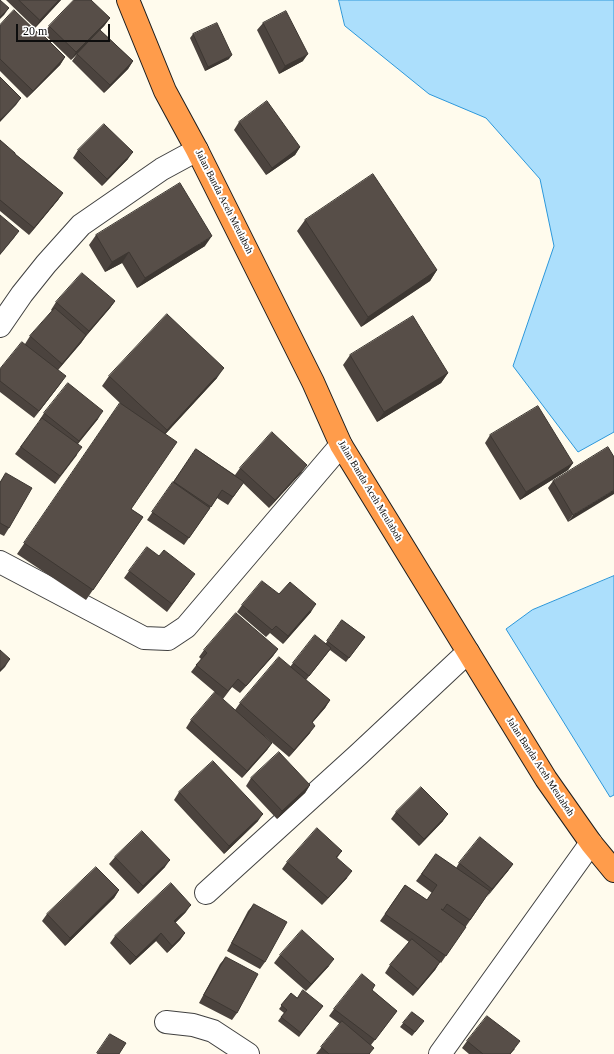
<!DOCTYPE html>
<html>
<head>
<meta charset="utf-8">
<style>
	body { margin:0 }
	#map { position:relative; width:614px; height:1054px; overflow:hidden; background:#fffbed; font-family:Georgia,serif }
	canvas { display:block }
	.scale { position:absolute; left:16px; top:24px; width:94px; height:18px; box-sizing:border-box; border:2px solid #0d0d0d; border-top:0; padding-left:5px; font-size:12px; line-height:14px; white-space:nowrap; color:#0d0d0d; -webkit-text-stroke:3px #fff; paint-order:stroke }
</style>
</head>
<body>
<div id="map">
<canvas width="614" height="1054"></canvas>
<div class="scale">20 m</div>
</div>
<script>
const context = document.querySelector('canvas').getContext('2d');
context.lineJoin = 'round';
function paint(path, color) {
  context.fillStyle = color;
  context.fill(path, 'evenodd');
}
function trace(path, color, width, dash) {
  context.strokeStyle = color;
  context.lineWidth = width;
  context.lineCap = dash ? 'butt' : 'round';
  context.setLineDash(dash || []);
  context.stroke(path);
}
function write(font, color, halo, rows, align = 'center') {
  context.font = font + ' Georgia,serif';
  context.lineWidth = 4;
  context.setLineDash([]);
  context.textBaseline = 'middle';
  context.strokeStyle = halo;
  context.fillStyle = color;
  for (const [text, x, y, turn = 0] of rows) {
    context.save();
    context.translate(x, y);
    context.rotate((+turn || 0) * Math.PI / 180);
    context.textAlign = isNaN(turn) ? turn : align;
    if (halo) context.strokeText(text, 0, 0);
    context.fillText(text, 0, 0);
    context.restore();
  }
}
const water = new Path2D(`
	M339,0h275v432l-36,20 -65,-86 41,-120 -14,-67 -54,-61 -57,-24 -84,-68z
	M614,576v219l-4,2 -104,-168 26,-19z`);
paint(water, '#acdffc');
trace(water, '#2c97da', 1);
const minor = new Path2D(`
	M0,326l22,-32 24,-30 35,-39 81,-56 35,-19
	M0,562l144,76 24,1 18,-12 155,-182
	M206,893l152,-138 110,-103
	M166,1022l27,3 20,6 35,23
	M440,1054l151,-211`);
const highway = new Path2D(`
	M128,0l37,91 32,59 116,232 28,63 205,334 45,64 23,28`);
trace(minor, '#404040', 24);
trace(highway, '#1e1e1e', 24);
trace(minor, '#fff', 22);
trace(highway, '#ff9c4b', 22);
paint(new Path2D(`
	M6,0h55l-26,28z
	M110,18l-6,8 -4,4 33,31 -5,8 -24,24 -32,-32 5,-7 5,-5 -11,11 -27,-26 5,-8z
	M263,23l40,38 -24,13 -22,-44z
	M0,25l40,10 25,22 -5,8 -33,33 -27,-27z
	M193,34l36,25 -24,12 -15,-33z
	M239,122l61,25 -5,8 -29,20 -32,-45z
	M0,140l15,14 48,39 -5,7 -29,35 -29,-24z
	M78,150l50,9 -26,27 -29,-28z
	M305,220l132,50 -7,11 -69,46 -64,-96z
	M96,235l109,11 -68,42 -15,-25 -17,9 -16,-27z
	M115,301l-5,7 -24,28 -5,7 -23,27 3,13 -27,35 -34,-26v-23l25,-25 5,-8 22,-25 -1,-1 5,-8z
	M350,355l98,18 -7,10 -64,39 -34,-57z
	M109,376l108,2 -52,56 -34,75 12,8 -57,83 -69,-46 96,-141 8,-9 -19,-18z
	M44,413l54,6 -20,25 -1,11 -22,29 -40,-30 25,-33h-1z
	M490,435l83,28 -5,7 -48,30 -35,-57z
	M196,449l39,26 5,-7 62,4 -33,36 -26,-25 -15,22 -11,-7 -33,47 -37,-25z
	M614,457l-46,65 -20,-34 5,-7z
	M6,473l3,55 -5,8 -4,-2v-52z
	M159,556l31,25 -23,31 -43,-34 5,-7z
	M279,594l32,18 -28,32 -13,-11 -4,4 -29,-25 5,-7z
	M342,620l23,17 -19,25 -16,-12 -24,30 -15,-12 39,32 -5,8 -13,15 -2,10 -21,24 -27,-23 10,9 -5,7 -25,28 -56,-50 5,-8 44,-10 5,-7 50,-36 3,-4 33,-20z
	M278,649l-5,7 -33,37 -8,-6 -9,12 -32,-27 10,-13 -2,-2 5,-7z
	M251,778l59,7 -5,8 -28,26 -31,-33z
	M179,792l79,29 -34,33 -50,-54z
	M396,812l47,9 -24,25 -28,-27z
	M342,851l-5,7 10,20 -25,27 -40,-36 5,-7z
	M436,854l20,14 3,-5 54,1 -5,7 -22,26 -45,66 -1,-1 -5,8 -22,26 -28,-23 5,-8 19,-23 -29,-21 25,-36 22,15 5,-7 -16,-12z
	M115,857l50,10 -27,27 -29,-30z
	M119,890l-5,8 -49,48 -23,-25 5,-7z
	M254,904l11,58 -5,7 -33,-18 21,-40z
	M186,912l-11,11 10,10 -5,7 -13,13 -11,-12 -26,24 -20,-22 5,-7z
	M280,955l49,11 -23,25 -32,-28z
	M226,957l11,56 -5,7 -33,-17 21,-39z
	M372,990l25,21 -26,34 -1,9h-54l24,-30 -11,-8 5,-7z
	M291,993l6,5 26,8 -24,31 -21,-16 6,-8 -5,-4z
	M412,1012l12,9 -12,15 -12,-9z
	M467,1041l48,8 -5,5h-41l-7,-6z`), '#4b433e');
paint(new Path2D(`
	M59,0h2l-26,28 5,-8z
	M9,8l-5,7 -4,4v-2z
	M110,18l-6,8 -33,34 5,-8z
	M308,54l-5,7 -24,13 6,-8z
	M232,55l-3,4 -24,12 3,-4z
	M65,57l-5,8 -33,33 6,-7z
	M133,61l-5,8 -24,24 6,-8z
	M21,98l-5,7 -16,17v-2z
	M300,147l-5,8 -29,20 6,-7z
	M133,152l-5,7 -26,27 5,-7z
	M63,193l-5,7 -29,35 5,-7z
	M19,231l-5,7 -14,17v-1z
	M212,236l-7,10 -68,42 8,-10z
	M129,252l-7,11 -17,9 7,-10z
	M437,270l-7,11 -69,46 7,-10z
	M115,301l-5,7 -24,28 -5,7 -24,28 5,-7 22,-26 5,-7z
	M224,368l-7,10 -57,62 7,-10z
	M448,373l-7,10 -64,39 7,-10z
	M66,376l-5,7 -27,35 5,-7z
	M103,411l-5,8 -24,29 5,-7z
	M573,463l-5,7 -48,30 6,-8z
	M307,465l-5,7 -33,36 6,-8z
	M614,490v4l-46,28 5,-7z
	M316,604l-5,8 -28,32 5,-8z
	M278,649l-5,7 -33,37 6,-7z
	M10,659l-5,8 -5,5v-2z
	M330,700l-5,8 -19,22 6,-8z
	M315,726l-5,7 -21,24 5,-7z
	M272,743l-5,7 -25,28 5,-7z
	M310,785l-5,8 -28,26 5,-8z
	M263,814l-5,7 -34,33 5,-8z
	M448,814l-5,7 -24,25 5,-7z
	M170,860l-5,7 -27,27 5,-8z
	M513,864l-5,7 -21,26 5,-8z
	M352,871l-5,7 -25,27 6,-7z
	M119,890l-5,8 -49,48 5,-8z
	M191,905l-5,7 -17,17 5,-8z
	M161,933l-5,8 -26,24 6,-8z
	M185,933l-5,7 -13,13 5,-7z
	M334,959l-5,7 -23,25 5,-7z
	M440,962l-5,8 -22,26 5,-7z`), '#3d3732');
const building = new Path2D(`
	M0,0l9,8 -9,9z
	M19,0h40l-19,20z
	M74,0h17l19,18 -34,34 -27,-26z
	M14,10l26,25 2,-1 23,23 -32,34 -33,-32v-34z
	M286,11l22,43 -23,12 -22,-43z
	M217,23l15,32 -24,12 -15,-33z
	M100,30l33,31 -23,24 -33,-31z
	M0,77l21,21 -21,22z
	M267,101l33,46 -28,21 -33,-46z
	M104,124l29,28 -26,27 -29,-29z
	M0,140l15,13v1l48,39 -29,35 -34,-28z
	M373,174l64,96 -69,47 -63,-97z
	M180,183l32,53 -67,42 -16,-26 -17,10 -16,-27z
	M0,215l19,16 -19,23z
	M82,273l33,28 -26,30 -33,-29z
	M55,308l31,27 -24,29 -32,-28z
	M167,314l57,54 -57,62 -58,-54z
	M413,316l35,57 -64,39 -34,-57z
	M22,342l44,34 -27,35 -39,-30v-12z
	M68,383l35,28 -24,30 -35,-28z
	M120,403l57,39 -46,67 12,8 -50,73 -69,-47z
	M538,406l35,57 -47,29 -36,-57z
	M42,418l40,29 -22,29 -39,-29z
	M272,432l35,33 -32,35 -35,-32z
	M608,447l6,10v33l-41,25 -20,-34z
	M196,449l48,33 -11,15 -11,-7 -11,17 -37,-25z
	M6,473l26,15 -23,40 -9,-5v-40z
	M173,482l37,26 -21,30 -37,-26z
	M147,547l12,9 5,-6 31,24 -23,30 -43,-33z
	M262,581l17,13 11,-12 26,22 -28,32 -12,-10 -4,4 -30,-25z
	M236,613l42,36 -32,37 -8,-7 -10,12 -32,-26 11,-12 -3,-3z
	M342,620l23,17 -16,21 -22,-17z
	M315,635l16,13 -22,28 -16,-13z
	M0,650l10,9 -10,11z
	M279,657l51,43 -18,22 3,4 -21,24 -54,-47z
	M215,692l57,51 -25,28 -56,-51z
	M279,752l31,33 -28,26 -31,-33z
	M213,761l50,53 -34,32 -50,-54z
	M421,787l27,27 -24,25 -28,-27z
	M317,828l25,23 -6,6 16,14 -24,27 -41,-36z
	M142,831l28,29 -27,26 -28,-29z
	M480,837l33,27 -21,25 -33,-26z
	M436,854l54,37 -20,29 -23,-16 -4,6 -2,-1 25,18 -20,29 -61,-42 20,-29 22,15 10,-15 -15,-11z
	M96,867l23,23 -49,48 -23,-24z
	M171,883l20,22 -17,16 11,12 -13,13 -11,-13 -25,24 -21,-21z
	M254,904l33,18 -22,40 -33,-19z
	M302,930l32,29 -23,25 -31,-29z
	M412,939l28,23 -22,27 -28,-24z
	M226,957l32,17 -21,39 -33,-18z
	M362,974l13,11 -3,5 25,21 -22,29 -41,-31z
	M303,990l20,16 -22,27 -20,-16 6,-7 -6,-5 10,-12 6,5z
	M412,1012l12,9 -9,11 -12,-9z
	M487,1016l33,25 -10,13h-27l-16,-13z
	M342,1021l32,27 -5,6h-40l-8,-7z
	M110,1034l16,9 -7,11h-20l-2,-1z`);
paint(building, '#574e48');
trace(building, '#3d3732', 1);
write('10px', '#0d0d0d', '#fff', [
	["Jalan Banda Aceh Meulaboh",224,202,63],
	["Jalan Banda Aceh Meulaboh",370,491,59],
	["Jalan Banda Aceh Meulaboh",540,767,57]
]);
</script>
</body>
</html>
